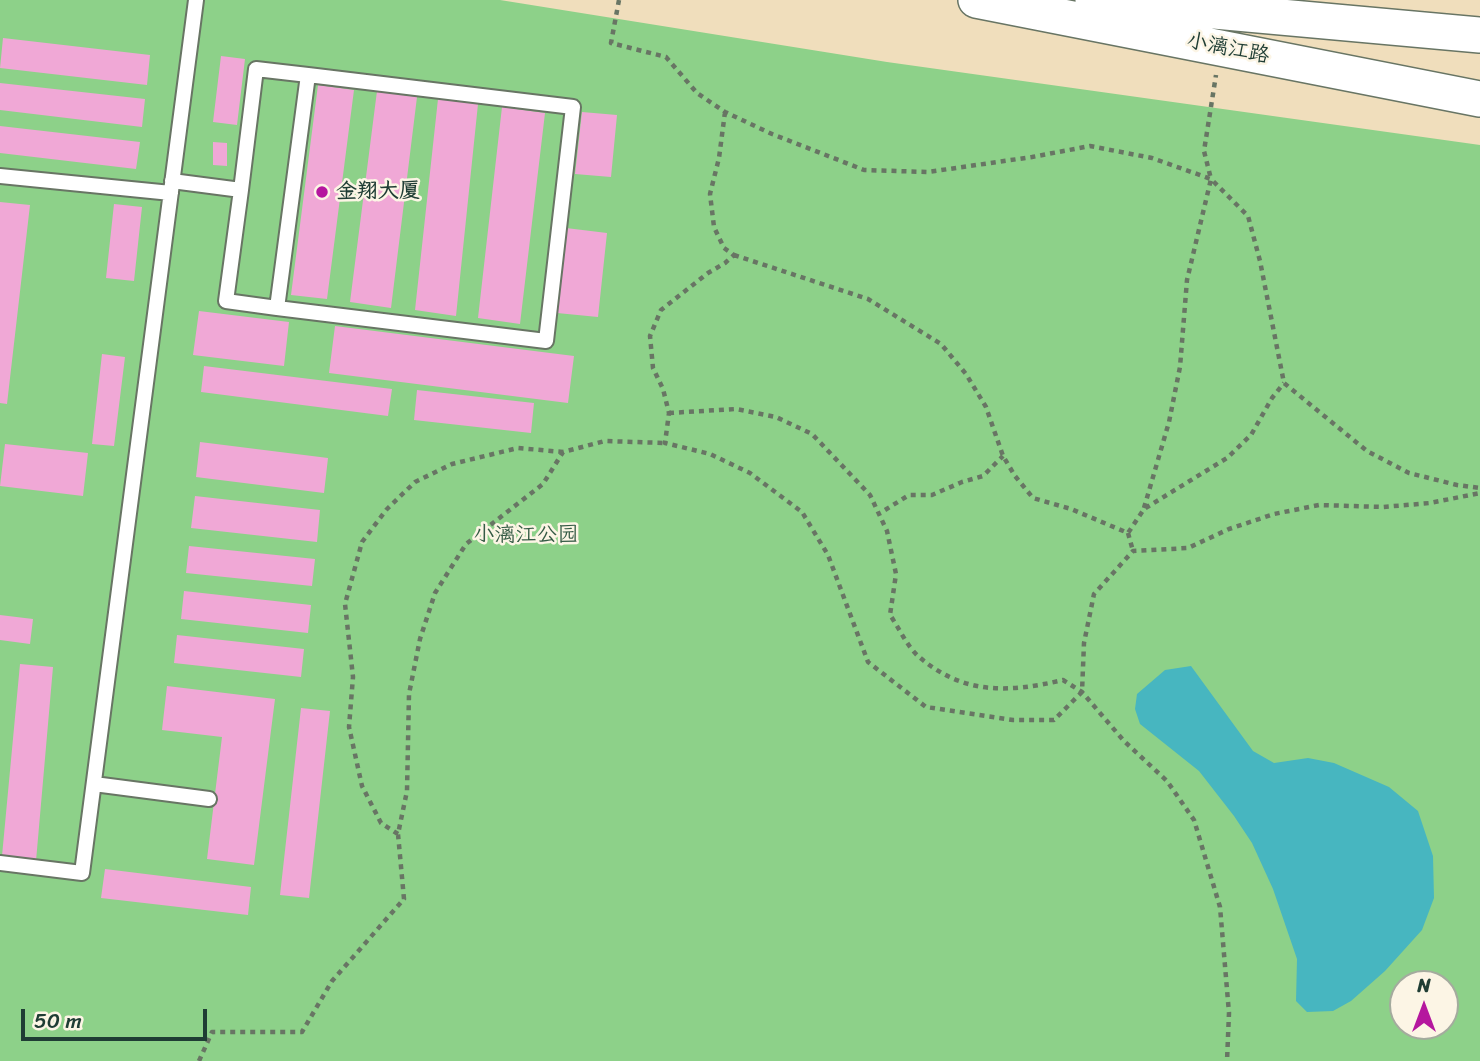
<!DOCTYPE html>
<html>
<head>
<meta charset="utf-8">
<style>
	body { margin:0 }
	#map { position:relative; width:1480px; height:1061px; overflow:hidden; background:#f0debc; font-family:Sriracha,sans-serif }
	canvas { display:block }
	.north { position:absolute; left:1389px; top:970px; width:70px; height:70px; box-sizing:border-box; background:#fcf5e5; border:2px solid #a4ab9e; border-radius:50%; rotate:0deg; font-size:19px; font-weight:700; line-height:28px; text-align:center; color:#1f3d34 }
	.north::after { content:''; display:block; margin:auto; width:24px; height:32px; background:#b5179e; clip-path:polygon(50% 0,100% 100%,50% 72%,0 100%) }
	.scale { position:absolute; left:21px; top:1009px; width:186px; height:32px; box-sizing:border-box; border:4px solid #1f3d34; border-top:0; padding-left:9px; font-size:21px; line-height:24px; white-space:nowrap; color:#1f3d34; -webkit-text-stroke:5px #fcf5e5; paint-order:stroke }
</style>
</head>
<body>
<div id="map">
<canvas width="1480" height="1061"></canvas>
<div class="north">N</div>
<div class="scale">50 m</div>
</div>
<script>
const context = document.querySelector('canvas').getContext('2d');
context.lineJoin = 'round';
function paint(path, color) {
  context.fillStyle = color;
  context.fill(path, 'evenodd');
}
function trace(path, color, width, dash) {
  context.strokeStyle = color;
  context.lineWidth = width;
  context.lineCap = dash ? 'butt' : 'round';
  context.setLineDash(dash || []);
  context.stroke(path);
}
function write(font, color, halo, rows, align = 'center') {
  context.font = font + ' Sriracha,"LXGW WenKai TC",sans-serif';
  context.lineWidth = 5;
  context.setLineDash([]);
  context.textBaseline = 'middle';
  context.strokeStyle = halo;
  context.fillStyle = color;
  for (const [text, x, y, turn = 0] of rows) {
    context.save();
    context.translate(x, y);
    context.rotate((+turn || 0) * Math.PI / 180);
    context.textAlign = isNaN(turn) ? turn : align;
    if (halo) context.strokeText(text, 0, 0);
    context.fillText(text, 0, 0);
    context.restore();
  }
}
paint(new Path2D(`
	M0,0h500l387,62 593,83v916h-1480zM1403,984h42v42h-42z`), '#8dd189');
paint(new Path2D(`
	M1191,666l62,85 21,12 34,-5 26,5 55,24 29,24 15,45 1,42 -12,32 -37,41 -34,30 -18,10 -26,1 -11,-11 1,-42 -24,-70 -21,-46 -18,-27 -35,-45 -59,-47 -5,-15 2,-15 28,-24z`), '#47b6c0');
paint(new Path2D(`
	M3,38l147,17 -3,30 -147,-17z
	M221,56l24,3 -8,66 -24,-3z
	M0,83l145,16 -3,28 -142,-17z
	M318,85l36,5 -27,209 -36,-4z
	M377,91l40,6 -26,211 -41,-6z
	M438,99l40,5 -22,212 -41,-6z
	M502,107l43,6 -25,211 -42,-6z
	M582,112l35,3 -6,62 -36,-3z
	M0,126l140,16 -4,27 -136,-16z
	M213,142l14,1v23l-14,-1z
	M0,202l30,3 -23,199 -7,-1z
	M114,204l28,3 -8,74 -28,-3z
	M566,228l41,5 -9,84 -41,-4z
	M199,311l90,11 -5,44 -91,-11z
	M335,326l239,30 -6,47 -239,-30z
	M102,354l23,3 -11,89 -22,-2z
	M204,366l188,23 -4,27 -187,-24z
	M417,390l117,13 -3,30 -117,-13z
	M200,442l128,16 -4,35 -128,-16z
	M5,444l83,9 -5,43 -83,-10z
	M195,496l125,14 -3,32 -126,-14z
	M189,546l126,13 -3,27 -126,-13z
	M184,591l127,14 -3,28 -127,-14z
	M0,615l33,4 -3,25 -30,-4z
	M177,635l127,14 -3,28 -127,-14z
	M20,664l33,3 -17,194 -34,-5z
	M167,686l108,13 -21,166 -47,-6 15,-122 -60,-7z
	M301,708l29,3 -21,187 -29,-3z
	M105,869l146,18 -3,28 -147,-17z`), '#f0a8d6');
const service = new Path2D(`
	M0,176l171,17
	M172,181l69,9 15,-121 52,6 -31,233 -51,-7 15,-111
	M277,308l269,33 27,-234 -265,-32
	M94,784l115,15
	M0,863l82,10 114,-873`);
const tertiary = new Path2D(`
	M976,0l504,99
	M1093,0l387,35`);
trace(service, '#687564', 18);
trace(tertiary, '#687564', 38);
trace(new Path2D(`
	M619,0l-8,43 55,14 31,36 28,19 47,22 92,36 64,2 104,-15 58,-11 62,12 59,21 37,37 12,45 24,122 83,68 42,22 48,12 23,3
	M725,112l-6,46 -9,36 4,33 10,21 10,7 -9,8 -17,10 -47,37 -11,26 3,32 10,21 6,24 -4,30 45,11 40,19 52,39 26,43 40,107 58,45 87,13h41l28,-28 2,-49 10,-49 39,-43 55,-3 41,-19 45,-15 45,-9 64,2 47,-4 50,-10
	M734,255l134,44 73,45 25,30 20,33 17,49 12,20 18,22 38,11 57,24 16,-24 83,-51 24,-23 21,-37 12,-15
	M669,413l67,-4 40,8 36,17 58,61 17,36 9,43 -6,41c9,13 17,31 28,41 45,39 90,37 145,24l19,12 42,49 43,40 27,39 26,87 9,106 -2,48
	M1144,508l25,-86 11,-55 7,-87 24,-101 -7,-28 12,-76
	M885,510l24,-15h23l30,-13 21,-6 20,-20
	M1128,533l5,18
	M398,834l-17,-11 -19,-37 -13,-59 4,-50 -8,-73 17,-62 25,-33 28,-27 37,-18 66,-16 45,4
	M199,1061l13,-29h90l30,-51 72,-82 -6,-65 9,-43 2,-97 11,-55 15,-46 31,-49 77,-60 20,-32 42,-11 60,2`), '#687564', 4.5, [5, 5]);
trace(service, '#fff', 14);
trace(tertiary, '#fff', 35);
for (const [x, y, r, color] of [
	[322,192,7,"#b5179e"]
]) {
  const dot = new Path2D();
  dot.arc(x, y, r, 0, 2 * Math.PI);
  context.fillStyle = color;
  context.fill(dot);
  trace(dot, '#fcf5e5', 2.5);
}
write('21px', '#1f3d34', '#fcf5e5', [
	["小漓江路",1228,49,11]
]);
write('bold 21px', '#1f3d34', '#fcf5e5', [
	["金翔大厦",336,192]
], 'left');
write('21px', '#355b45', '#fcf5e5', [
	["小漓江公园",526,536]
]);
</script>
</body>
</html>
